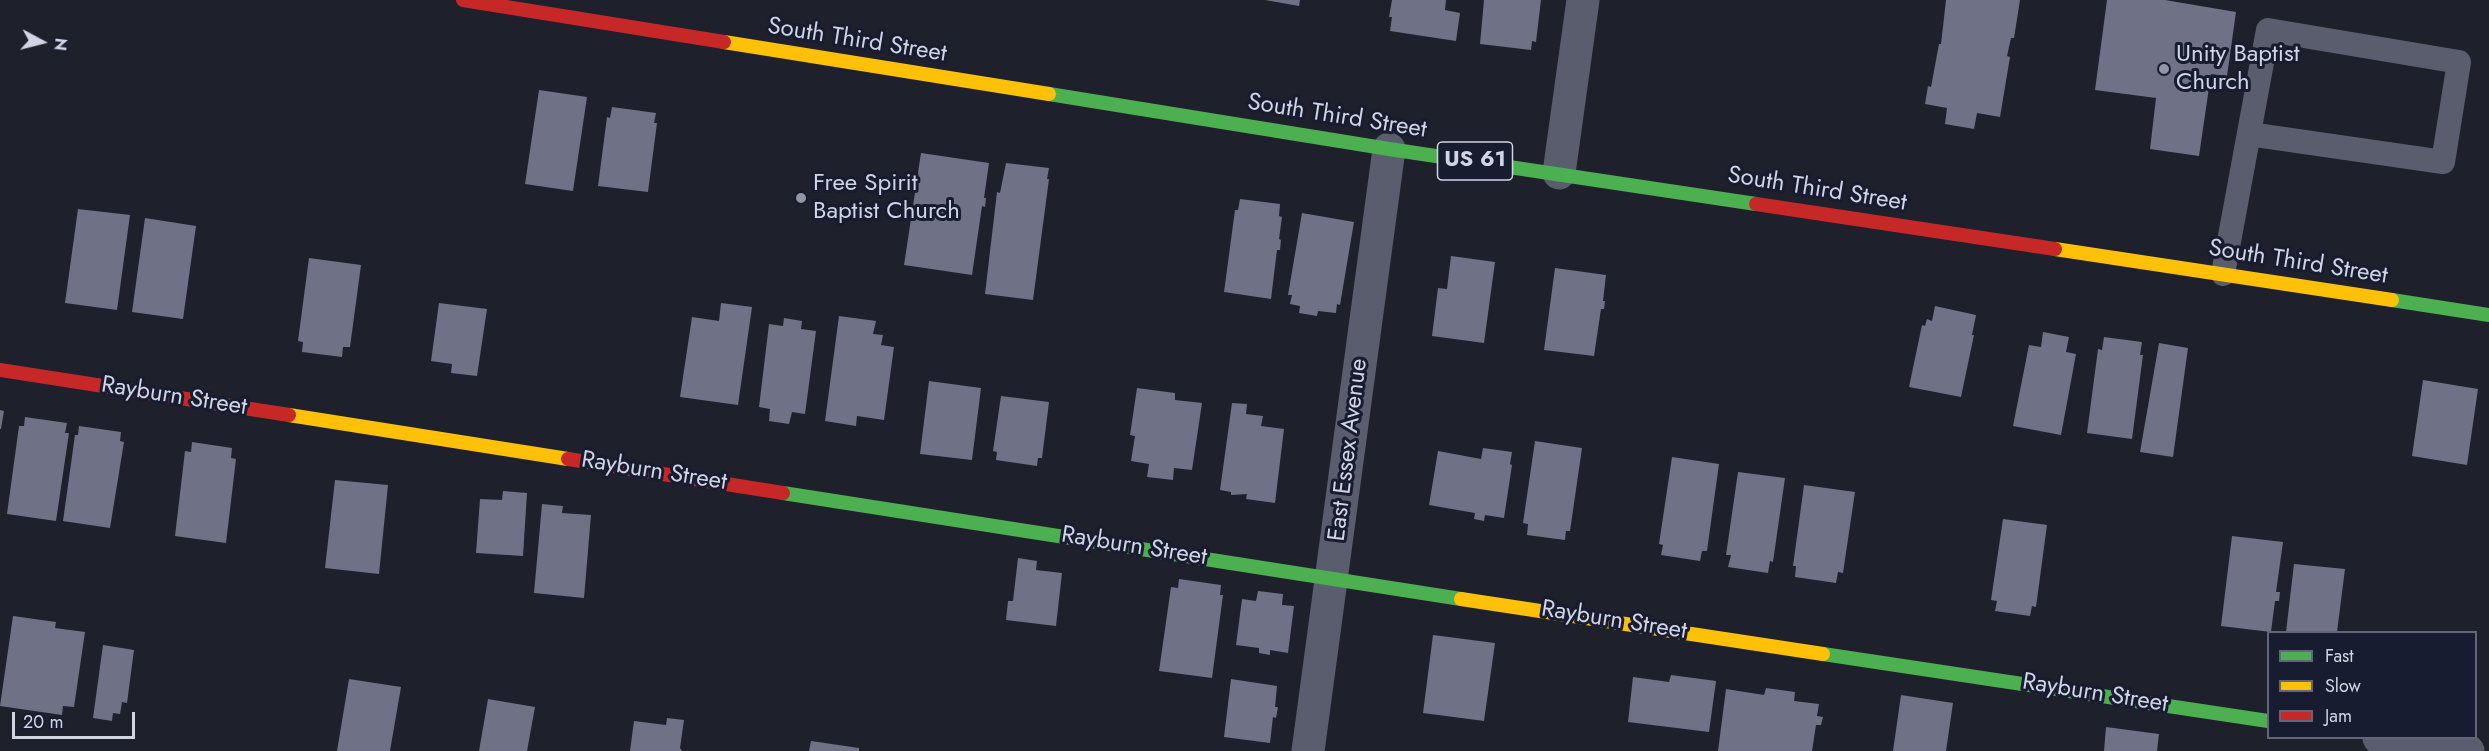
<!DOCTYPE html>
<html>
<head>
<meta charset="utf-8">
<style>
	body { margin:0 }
	#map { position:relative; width:2489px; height:751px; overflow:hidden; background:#1e202b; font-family:Jost,sans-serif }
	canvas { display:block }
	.legend { position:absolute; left:2267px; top:631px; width:210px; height:108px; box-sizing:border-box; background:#181c31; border:2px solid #626678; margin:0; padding:8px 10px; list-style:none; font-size:18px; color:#d0d4e3 }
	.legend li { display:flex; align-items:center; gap:12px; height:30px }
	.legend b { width:30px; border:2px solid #626678 }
	.north { position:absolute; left:12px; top:12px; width:60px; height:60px; -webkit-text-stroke:4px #181c31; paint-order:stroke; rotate:97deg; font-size:16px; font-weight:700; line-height:24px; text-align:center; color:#d0d4e3 }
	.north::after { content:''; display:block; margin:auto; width:21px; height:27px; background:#d0d4e3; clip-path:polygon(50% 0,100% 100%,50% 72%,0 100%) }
	.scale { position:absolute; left:12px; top:712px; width:123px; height:27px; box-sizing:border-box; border:3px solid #d0d4e3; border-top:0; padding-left:8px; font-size:18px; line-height:21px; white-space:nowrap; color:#d0d4e3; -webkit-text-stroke:4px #181c31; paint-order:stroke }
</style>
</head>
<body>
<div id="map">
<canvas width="2489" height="751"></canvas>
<ul class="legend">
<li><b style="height:8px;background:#4caf50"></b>Fast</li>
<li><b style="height:8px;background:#ffc107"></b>Slow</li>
<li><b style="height:8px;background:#c62828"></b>Jam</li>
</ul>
<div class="north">N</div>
<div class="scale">20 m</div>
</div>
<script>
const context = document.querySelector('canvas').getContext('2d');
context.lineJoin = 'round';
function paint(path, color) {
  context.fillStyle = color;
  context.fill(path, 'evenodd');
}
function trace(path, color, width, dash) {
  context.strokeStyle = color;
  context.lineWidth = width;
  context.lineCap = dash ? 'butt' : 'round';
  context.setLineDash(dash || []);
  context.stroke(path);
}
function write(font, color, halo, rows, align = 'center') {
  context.font = font + ' Jost,sans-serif';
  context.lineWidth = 6;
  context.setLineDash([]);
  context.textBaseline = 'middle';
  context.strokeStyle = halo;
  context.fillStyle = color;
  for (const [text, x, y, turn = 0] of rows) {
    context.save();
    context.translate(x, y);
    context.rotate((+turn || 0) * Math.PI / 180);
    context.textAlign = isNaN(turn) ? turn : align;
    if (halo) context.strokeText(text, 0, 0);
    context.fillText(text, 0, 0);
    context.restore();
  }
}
paint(new Path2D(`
	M1265,0h35l-1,6z
	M1392,0h54l-1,10 15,3 -4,28 -66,-10 2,-14h-3z
	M1484,0h57l-5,42 -4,-1 -1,9 -51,-6z
	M1946,0h74l-6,38h-3l-4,18 3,1 -10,60 -23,-4 -3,16 -29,-5 2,-16 -22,-4 3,-18 3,1 8,-43h2z
	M2107,0h58l71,12 -9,64 -16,-2 -12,82 -49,-7 6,-51 -61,-8z
	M539,90l48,7 -14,94 -48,-7z
	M612,107l44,6 -2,10h3l-9,69 -50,-6 9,-69 3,1z
	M921,153l68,10 -5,35h2l-1,9 -3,-1 -10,69 -68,-10z
	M1006,163l43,5 -2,11h2l-16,121 -48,-6 12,-102 3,1z
	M1240,199l40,5 -1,12 3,1 -3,22 2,1 -1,10h-3l-6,49 -47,-7 11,-82h3z
	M78,209l52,6 -13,95 -52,-7z
	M1302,213l52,9 -14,83 -3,-1 -1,9 -18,-2 -1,5 -18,-3 1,-7 -10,-2 2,-9h-4z
	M145,218l51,8 -13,93 -51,-7z
	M1451,256l44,6 -11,81 -52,-7 6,-48 9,1z
	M309,258l52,7 -11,82h-7l-1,10 -40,-5 1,-10 -5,-1z
	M1555,268l51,7 -3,26h2l-1,8h-3l-7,47 -50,-6z
	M439,303l48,6 -10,67 -26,-3 1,-9 -21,-3z
	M721,303l31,4 -14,98 -58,-8 12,-80 27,4z
	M1935,306l41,9 -4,20h2l-13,62 -52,-10 13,-62 3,1 2,-7 5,2z
	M839,316l37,5 -3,13 10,1 -2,10 13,2 -10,73 -27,-4 -1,10 -31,-5z
	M784,318l18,3 -1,8 15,2 -11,83 -13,-2 -3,12 -20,-3 1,-12 -11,-2 10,-83 14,2z
	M2043,332l26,5 -3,15 10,2 -15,81 -48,-9 16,-81 12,2z
	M2104,337l38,5 -2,13h3l-11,84 -45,-6 11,-84 4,1z
	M2159,343l29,5 -15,109 -33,-5z
	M2423,380l55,9 -11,76 -55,-9z
	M929,381l52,7 -9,72 -52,-6z
	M1137,388l38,5v7l27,3 -10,67 -18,-2 -1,12 -26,-3 2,-13 -18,-3 4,-25 -5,-1z
	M1001,396l48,6 -7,56h-4l-1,8 -41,-6 1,-8 -4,-1z
	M1232,403l15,1 -1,10 17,2 -2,10 23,3 -9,74 -29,-4 1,-5 -16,1v-3l-11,-2z
	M0,410l4,1 -3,18h-1z
	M25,417l42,6 -2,10h4l-13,88 -49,-7 12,-88h5z
	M79,426l42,6 -1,9 4,1 -14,86 -47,-7 12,-86h3z
	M1535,441l47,7 -12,83h-4l-1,9 -38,-5 1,-11 -5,-1z
	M192,442l40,6 -1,10 5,1 -10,84 -51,-7 10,-85 6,1z
	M1483,448l29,4 -2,12 2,1 -8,53 -19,-3 -1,6 -10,-2 1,-6 -46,-8 9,-54 43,8z
	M1672,457l47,7 -12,87h-5l-2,10 -39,-6 2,-10 -4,-1z
	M1738,472l47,6 -12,84 -3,-1 -2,12 -40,-6 3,-12h-5z
	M335,480l53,5 -9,89 -54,-6z
	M1804,485l51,7 -12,81 -5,-1 -2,11 -41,-6 1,-11h-3z
	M503,491l24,2 -4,63 -47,-3 4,-54 22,1z
	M542,504l21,2 -1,7 29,2 -7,83 -50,-5z
	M2003,519l44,6 -11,82 -4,-1 -2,10 -35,-5 2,-10 -6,-1z
	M2232,536l51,6 -7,50h4l-1,9h-4l-4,31 -50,-6z
	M1018,558l19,3 -1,9 26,3 -6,53 -50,-6 2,-19h5z
	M2294,564l51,5 -8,63h-51z
	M1179,579l42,6 -1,10h3l-11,83 -53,-7 12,-84 7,1z
	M1258,591l25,3 -1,11 12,1 -6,47 -18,-3v5l-11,-2v-5l-23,-3 6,-46 14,2z
	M13,616l43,6 -1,6 30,4 -11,75 -11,-1 -1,9 -62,-9z
	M1433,635l62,8 -11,78 -61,-8z
	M103,645l31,5 -7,53 -5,-1 -2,12 -7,-1 -1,8 -19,-3z
	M1671,675l45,6 -7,51 -81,-10 5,-45 36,5z
	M349,679l52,8 -11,64h-53z
	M1231,679l46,7 -2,21h3l-2,11 -3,-1 -3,26 -46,-6z
	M1766,688l29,4 -1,9 25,3 -2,12 6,1 -2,8h-5l-4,26h-94l8,-62 38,6z
	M1901,695l52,8 -7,48h-53z
	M488,699l47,8 -8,44h-48z
	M667,718l17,2 -4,28 2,3h-52l4,-30 32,4z
	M2106,727l53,7 -2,17h-53z
	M811,741l48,7v3h-50z`), '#6f7287');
trace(new Path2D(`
	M2223,274l45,-244 191,32 -16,100 -194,-28`), '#5a5d6d', 24);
trace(new Path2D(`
	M1559,173l24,-173
	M2379,738l89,13
	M1308,751l81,-602`), '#5a5d6d', 33);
trace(new Path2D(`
	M1049,94l340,55 367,55
	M2392,300l97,15
	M783,493l678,106
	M1823,654l445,67`), '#4caf50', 14);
trace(new Path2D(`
	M724,42l325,52
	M2055,249l337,51
	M289,415l279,44
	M1461,599l362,55`), '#ffc107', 14);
trace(new Path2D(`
	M463,0l261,42
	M1756,204l299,45
	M0,370l289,45
	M568,459l215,34`), '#c62828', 14);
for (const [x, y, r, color] of [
	[2164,69,6,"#9295a3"],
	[801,198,6,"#9295a3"]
]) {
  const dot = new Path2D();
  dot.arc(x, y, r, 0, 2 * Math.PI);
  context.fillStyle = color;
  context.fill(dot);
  trace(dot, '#181c31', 2);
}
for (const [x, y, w] of [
	[1475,161,75]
]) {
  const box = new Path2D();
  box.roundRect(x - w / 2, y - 19, w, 38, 4.5);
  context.fillStyle = '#181c31';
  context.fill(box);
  trace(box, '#d0d4e3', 1.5);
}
write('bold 22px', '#d0d4e3', null, [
	["US 61",1475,161]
]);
write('24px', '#d0d4e3', '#181c31', [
	["South Third Street",857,41,9],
	["South Third Street",1337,117,9],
	["South Third Street",1817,190,9],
	["South Third Street",2298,263,9],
	["Rayburn Street",174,397,9],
	["East Essex Avenue",1349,450,-83],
	["Rayburn Street",654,472,9],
	["Rayburn Street",1134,547,9],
	["Rayburn Street",1614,621,9],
	["Rayburn Street",2095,694,9]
]);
write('24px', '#d0d4e3', '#181c31', [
	["Unity Baptist",2176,55],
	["Church",2176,83],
	["Free Spirit",813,184],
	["Baptist Church",813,212]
], 'left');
</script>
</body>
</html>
